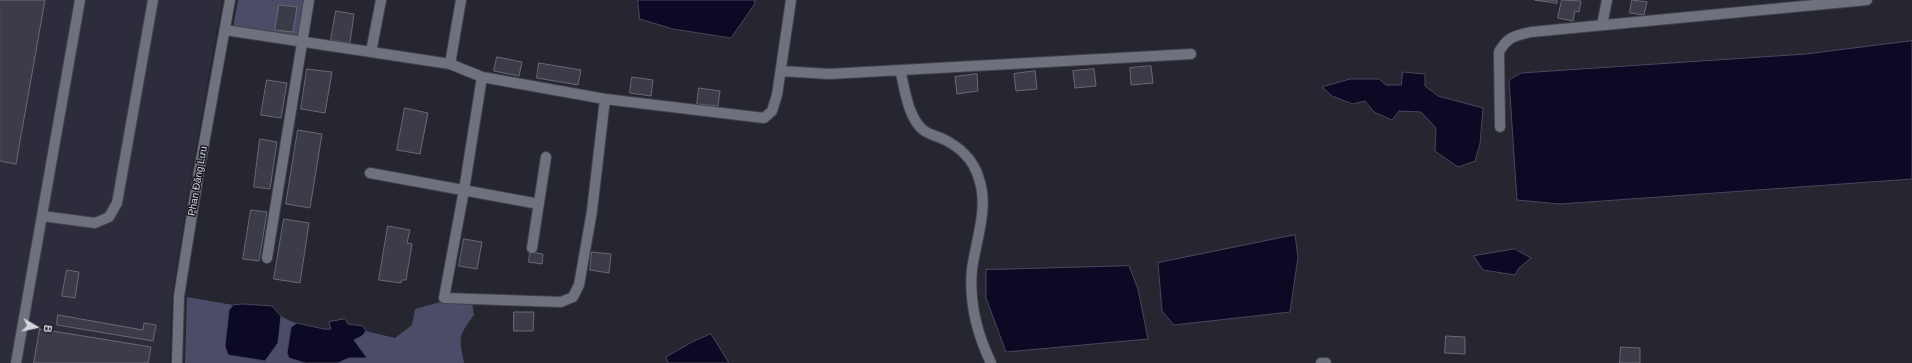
<!DOCTYPE html>
<html>
<head>
<meta charset="utf-8">
<style>
	body { margin:0 }
	#map { position:relative; width:1912px; height:363px; overflow:hidden; background:#252630; font-family:Helvetica,sans-serif }
	canvas { display:block }
	.north { position:absolute; left:16px; top:307px; width:40px; height:40px; -webkit-text-stroke:3px #1c1c26; paint-order:stroke; rotate:99deg; font-size:11px; font-weight:700; line-height:16px; text-align:center; color:#d5d5dc }
	.north::after { content:''; display:block; margin:auto; width:14px; height:18px; background:#d5d5dc; clip-path:polygon(50% 0,100% 100%,50% 72%,0 100%) }
</style>
</head>
<body>
<div id="map">
<canvas width="1912" height="363"></canvas>
<div class="north">B</div>
</div>
<script>
const context = document.querySelector('canvas').getContext('2d');
context.lineJoin = 'round';
function paint(path, color) {
  context.fillStyle = color;
  context.fill(path, 'evenodd');
}
function trace(path, color, width, dash) {
  context.strokeStyle = color;
  context.lineWidth = width;
  context.lineCap = dash ? 'butt' : 'round';
  context.setLineDash(dash || []);
  context.stroke(path);
}
function write(font, color, halo, rows, align = 'center') {
  context.font = font + ' Helvetica,sans-serif';
  context.lineWidth = 3;
  context.setLineDash([]);
  context.textBaseline = 'middle';
  context.strokeStyle = halo;
  context.fillStyle = color;
  for (const [text, x, y, turn = 0] of rows) {
    context.save();
    context.translate(x, y);
    context.rotate((+turn || 0) * Math.PI / 180);
    context.textAlign = isNaN(turn) ? turn : align;
    if (halo) context.strokeText(text, 0, 0);
    context.fillText(text, 0, 0);
    context.restore();
  }
}
paint(new Path2D(`
	M0,0h222l-30,169 -20,127 -3,67h-169z`), '#2c2c3d');
paint(new Path2D(`
	M238,0h68l-6,38 -67,-10z
	M187,297l46,8 39,1c3,3 6,8 9,10 12,8 36,14 50,13l-2,-7 16,-3 3,5 15,2 3,5 29,7 17,-13 3,-16 29,-8 28,1 2,13c-16,22 -15,21 -10,48h-279z`), '#4c4c69');
const water = new Path2D(`
	M638,0h117l-1,5 -23,33 -58,-9 -33,-10z
	M1912,41v138l-352,25 -43,-4 -8,-120 12,-7 285,-19z
	M1403,72l22,2v12l13,10 45,12 -3,36 -5,17 -17,6 -23,-16 1,-23 -15,-16 -22,-1 -7,9 -18,-8 -9,-11 -12,3 -21,-8 -10,-9 28,-8h29l7,6h15z
	M1295,235l3,22 -8,55 -116,13 -12,-14 -4,-48z
	M1515,249l16,9 -12,10 -4,7 -32,-5 -9,-14z
	M1129,266l9,23 10,50 -142,13 -20,-54v-28z
	M243,304l29,2 9,10 -3,27 -13,18 -37,-6 -3,-9 4,-36 4,-5z
	M345,319l3,5 15,2 3,5 -4,5 -8,4 13,18h-18l-11,5h-33l-16,-5 -2,-5 4,-26 6,-4 27,6h7l-2,-7z
	M711,334l18,29h-61l-2,-6 26,-15z`);
paint(water, '#0c0925');
trace(water, '#48465c', 1);
const building = new Path2D(`
	M0,0h45l-29,164 -16,-3z
	M1535,0h22v3z
	M1562,0l19,1 -2,11 -4,-1 -2,10 -15,-3z
	M1632,0l15,2 -3,13 -14,-2z
	M279,5l18,2 -4,25 -18,-2z
	M336,11l18,3 -4,29 -19,-3z
	M497,57l25,5 -3,14 -25,-5z
	M539,63l42,7 -3,15 -41,-7z
	M1151,66l2,17 -22,2 -1,-17z
	M307,69l25,3 -7,41 -24,-4z
	M1094,69l2,17 -21,2 -2,-17z
	M1035,71l2,18 -21,2 -2,-17z
	M977,74l1,17 -21,3 -2,-17z
	M632,77l21,3 -2,16 -21,-3z
	M267,80l20,3 -6,35 -20,-3z
	M699,88l21,3 -2,15 -21,-2z
	M405,108l23,5 -8,41 -23,-4z
	M298,130l24,4 -12,74 -24,-4z
	M260,139l17,3 -7,47 -16,-2z
	M251,210l16,2 -8,49 -16,-2z
	M284,219l25,4 -9,60 -26,-4z
	M388,226l22,4 -3,13 5,1 -6,36h-4l-1,3 -22,-3z
	M464,239l18,3 -5,27 -18,-3z
	M530,252l13,2 -1,10 -13,-2z
	M592,252l19,2 -2,19 -19,-3z
	M67,270l12,2 -4,26 -13,-2z
	M514,312h20l-1,19h-19z
	M58,315l85,15 1,-7 12,2 -3,16 -96,-16z
	M40,329l111,18 -3,16h-114z
	M1446,336l19,1v17l-20,-1z
	M1621,347l19,1v15h-20z`);
paint(building, '#3b3c47');
trace(building, '#696976', 1);
const minor = new Path2D(`
	M381,0l-10,52 79,12
	M461,0l-11,64 32,13 123,22 159,19 8,-7 5,-16 14,-95
	M1602,25l5,-25
	M225,30l146,22
	M900,70c5,18 7,45 22,59 4,4 13,7 19,9 18,8 33,22 38,41 10,28 -3,61 -7,90 -3,32 5,65 19,94
	M781,71l48,3 362,-20
	M482,77l-18,113 -20,108 117,4 12,-5 6,-12 13,-74 13,-112
	M1500,127l-1,-75c9,-16 16,-16 32,-20l336,-32
	M370,173l169,31
	M42,216l53,7 14,-6 8,-14 36,-203
	M532,248l14,-91
	M267,258l42,-258
	M16,363l64,-363
	M177,363l2,-67 20,-125 31,-171
	M1321,363h5`);
trace(minor, '#42424b', 12);
trace(minor, '#70717e', 10);
write('10px', '#d5d5dc', '#1c1c26', [
	["Phan Đăng Lưu",198,181,-80]
]);
</script>
</body>
</html>
